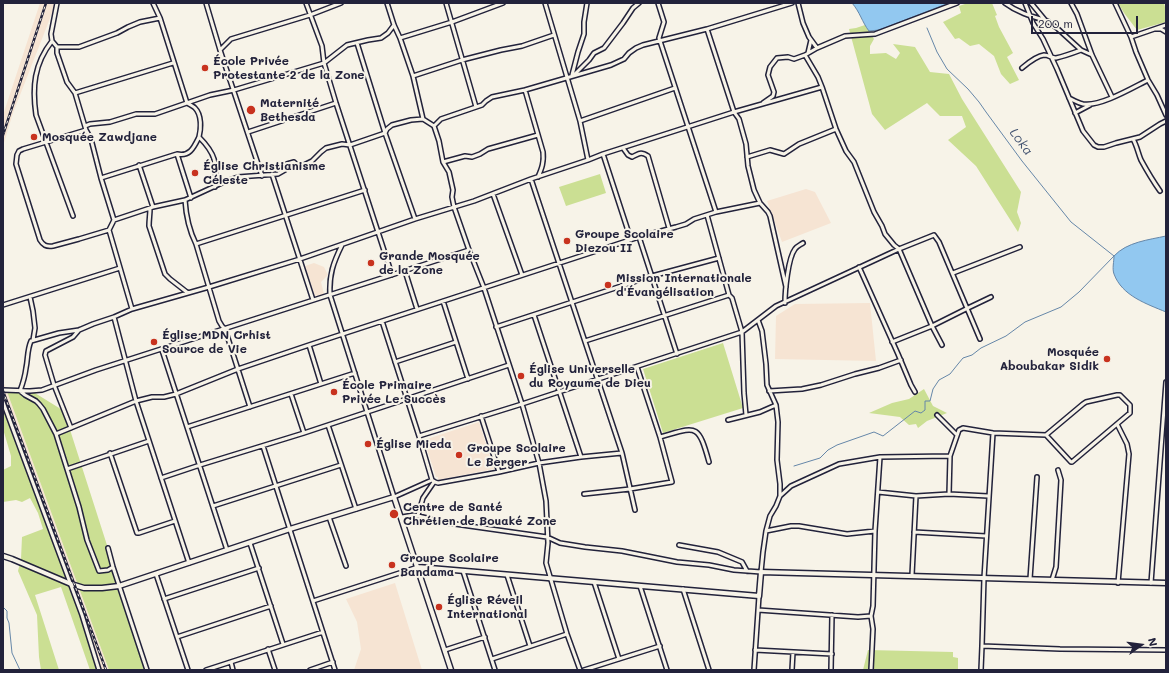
<!DOCTYPE html>
<html>
<head>
<meta charset="utf-8">
<style>
	body { margin:0 }
	#map { position:relative; width:1169px; height:673px; overflow:hidden; background:#f7f3e8; font-family:Mali,sans-serif }
	canvas { display:block }
	.frame { position:absolute; inset:0; border:4px solid #22223b; pointer-events:none }
	.north { position:absolute; left:1121px; top:625px; width:40px; height:40px; -webkit-text-stroke:3px #f7f3e8; paint-order:stroke; rotate:76deg; font-size:11px; font-weight:700; line-height:16px; text-align:center; color:#22223b }
	.north::after { content:''; display:block; margin:auto; width:14px; height:18px; background:#22223b; clip-path:polygon(50% 0,100% 100%,50% 72%,0 100%) }
	.scale { position:absolute; left:1031px; top:16px; width:107px; height:18px; box-sizing:border-box; border:2px solid #22223b; border-top:0; padding-left:5px; font-size:12px; line-height:14px; white-space:nowrap; color:#22223b; -webkit-text-stroke:3px #f7f3e8; paint-order:stroke }
</style>
</head>
<body>
<div id="map">
<canvas width="1169" height="673"></canvas>
<div class="frame"></div>
<div class="north">N</div>
<div class="scale">200 m</div>
</div>
<script>
const context = document.querySelector('canvas').getContext('2d');
context.lineJoin = 'round';
function paint(path, color) {
  context.fillStyle = color;
  context.fill(path, 'evenodd');
}
function trace(path, color, width, dash) {
  context.strokeStyle = color;
  context.lineWidth = width;
  context.lineCap = dash ? 'butt' : 'round';
  context.setLineDash(dash || []);
  context.stroke(path);
}
function write(font, color, halo, rows, align = 'center') {
  context.font = font + ' Mali,sans-serif';
  context.lineWidth = 4;
  context.setLineDash([]);
  context.textBaseline = 'middle';
  context.strokeStyle = halo;
  context.fillStyle = color;
  for (const [text, x, y, turn = 0] of rows) {
    context.save();
    context.translate(x, y);
    context.rotate((+turn || 0) * Math.PI / 180);
    context.textAlign = isNaN(turn) ? turn : align;
    if (halo) context.strokeText(text, 0, 0);
    context.fillText(text, 0, 0);
    context.restore();
  }
}
paint(new Path2D(`
	M40,3h16l-43,110 -10,33v-31z
	M806,189l9,3 16,31 -49,19 -15,-41z
	M314,263l10,4 4,8 -7,7 3,12 -9,2 -10,-30z
	M870,303l6,58 -101,-2 1,-43 19,-12z
	M3,381l3,8 103,281h-9l-32,-91 -65,-171z
	M479,422l15,47 -56,11v-3h-2l-12,-37z
	M395,583l27,87h-68l7,-21 -4,-27 -11,-23z`), '#f6e4d3');
paint(new Path2D(`
	M968,3h24l5,12 -2,1 4,11 14,26 -6,4 12,23 -9,4 -9,-10 -7,-18 -15,-12 -9,2 -11,-8 -4,1 -12,-17 18,-9 -2,-7z
	M1118,3h46l2,8v11l-29,8 -13,-17z
	M865,25l9,14 -4,7v8l16,-1 10,6 4,-6 -7,-9 22,3 15,25 19,2 13,25 59,93 -4,20 4,11 -3,9 -42,-66 -28,-26 18,-13 -4,-11h-22l-13,-13 -42,27 -13,-16 -23,-85 7,-1z
	M600,174l6,19 -40,13 -7,-19z
	M723,343l20,65 -80,25 -20,-64z
	M6,389l24,1 34,21 83,259h-38z
	M924,389l9,17 14,7 -20,8 -9,7 -2,-4 -7,1 -9,-8 -31,-4 23,-10 17,-4z
	M3,408l65,171 32,91h-10l-29,-83 -26,8 24,75h-18l-2,-13 -2,-42 -19,-44 3,-12 1,-22 21,-8 -5,-16 -8,-15 -8,4 -6,-2 -13,2v-32l8,-4v-10l-8,-27z
	M868,650l85,2v5l5,1v12h-95z`), '#cbdf93');
const water = new Path2D(`
	M852,3h97l-70,27 -10,1c-7,-9 -9,-19 -17,-28z
	M1166,236v76c-19,-8 -44,-16 -52,-38 -2,-5 0,-13 0,-18 13,-14 34,-16 52,-20z`);
paint(water, '#92c8f0');
trace(water, '#6586a8', 1);
trace(new Path2D(`
	M794,466l26,-8 8,-8 9,-5 37,-13 9,4 32,-25 6,2 4,-3v-9h5l3,-12 6,-9 11,-6 8,-10 5,-6 9,-3 9,-7 25,-12 19,-14 36,-15 18,-15 35,-36 -43,-34 -49,-61 -36,-49 -7,-10 -11,-13 -21,-20 -10,-17 -10,-24
	M3,602v5l4,4v7l2,5 3,30 8,17`), '#6586a8', 1);
const street = new Path2D(`
	M57,3l-6,31 1,7 5,6v6l10,29 8,11 11,37 5,9 10,39 13,42
	M153,3l7,15 27,85c2,1 6,3 8,5 7,7 6,21 4,29 17,17 18,26 16,50
	M206,3l14,47 42,126
	M306,3l16,43 2,17 12,40 56,172
	M387,3l7,22 6,13 13,38 10,43
	M446,3l30,104
	M545,3l35,118 8,39
	M658,3l6,19 -5,16 57,174
	M798,3l5,20 6,14 8,11
	M1005,3c12,9 25,13 39,17
	M1025,3l8,20 10,16 14,30 26,62 11,14 4,2h6l12,-4 24,-6 20,-13 6,-3
	M1031,3l14,17 4,2 9,7 23,21 11,5
	M1071,3l6,11 15,41 20,42
	M1115,3l16,34 5,15 12,28 9,15 9,20
	M707,29l27,83 5,7 7,25 2,22 6,24 6,13 8,9 2,4 16,71
	M1156,29h5l5,3
	M1131,37l35,-12
	M400,38l52,-16 51,-19
	M52,41c-18,23 -20,46 -16,74l37,101
	M357,43l28,90 30,86
	M57,47h22l38,-14 11,-6 12,-5 20,-4
	M220,50l11,-11 79,-24 31,-12
	M808,53l3,-13
	M805,55l13,22 4,10 14,42 10,22 8,11 20,50 8,14 3,8 9,11 5,4 33,77 10,19
	M1022,68c6,-5 14,-12 22,-13 5,0 7,3 12,3 9,-2 17,-5 25,-8
	M572,75l6,-23 6,-18v-12l3,-19
	M413,76l49,-16 39,-10 21,-4 32,-11
	M573,76l16,-16 5,-7 10,-5 19,-25 10,-15 6,-5
	M525,90l18,62c1,10 -1,16 -5,25
	M75,93l98,-30
	M1069,98c4,2 9,5 14,6 17,3 49,-16 65,-24
	M763,103l10,-7 1,-4 -6,-17 2,-8 7,-9 11,-1 6,2 11,-4 12,-7 28,-12 30,-2 82,-31
	M1075,113l15,-8
	M580,121l95,-33
	M85,126l5,-2 20,-2 26,-8h19l55,-19 24,-5 90,-27 23,-18 21,-5 13,-2 7,-5 6,-8
	M434,126l7,-7 41,-14 4,-4 6,-4 33,-7 86,-25 13,-6 5,-6 7,-5 7,-3 64,-16 85,-26
	M86,130l-63,19 -4,2 -2,4 -1,9 24,76c3,5 6,7 13,6l26,-7 30,-9 5,-10 39,-13 32,-7 39,-18 14,-5 40,-3 7,-4 2,-6 7,-2 3,3h7l8,-4 9,-9 5,-4 16,-4 8,1 35,-12 2,-4 5,-4 19,-5 12,-1 11,7 5,15 4,21 6,10 4,18 -1,7 2,10 15,43 15,38 38,116 17,59 7,38 2,42 -2,20 21,71 13,36
	M248,132l88,-29
	M1133,139c4,7 5,14 8,21 6,11 12,21 19,31
	M623,148l5,7 4,2c7,-3 8,-6 16,-1l21,72
	M177,154l14,44
	M603,154l28,86
	M747,157l23,-7 14,4 15,-10 37,-15
	M443,162l22,-6 7,1 8,-3 8,-5 50,-14
	M139,165l14,42
	M272,174l41,126
	M101,178l76,-24c13,3 17,-7 22,-17
	M531,179l91,274 13,57
	M493,194l29,81
	M185,200c1,16 4,30 11,44l23,77 3,5 3,3 25,78
	M150,209c0,5 -1,11 -1,17l16,48 5,5 18,14
	M707,215l22,80 3,3 10,34 2,61 2,22
	M109,230l23,79
	M639,237l38,117
	M196,244l169,-54
	M342,245c-9,18 -13,30 -12,50l64,202 38,-17
	M859,267l39,87 13,31 4,7
	M405,271l12,38
	M953,273l67,-26
	M30,297l3,14 2,17 -2,12
	M443,301l25,78
	M785,303c0,-12 3,-45 10,-54 2,-3 5,-4 8,-6
	M3,305l117,-37
	M534,315l47,142
	M114,317l22,84 53,162
	M382,321l37,115 13,44 3,2 3,1 61,-11 40,-9 42,-6 41,-4
	M496,327l156,-51 67,-18
	M585,341l144,-46
	M892,342l40,-16 36,-18 23,-11
	M309,345l12,39
	M162,350l65,200
	M395,362l61,-20
	M3,390l27,1 12,-1 54,-20 373,-120
	M769,391l33,-2 19,-4 34,-11 24,-6 22,-8
	M291,394l13,39
	M3,402l79,213 17,55
	M937,415l20,20
	M481,416l18,56
	M728,420l32,-8 16,-7
	M1117,424l10,20 2,10 -11,129
	M328,425l28,84
	M187,427l168,-54
	M71,428l-17,-43 -9,-30 1,-4 27,-14 6,-7
	M56,434l80,-33 16,-4h12l12,-3 62,-25 71,-24 330,-108 37,-10 10,-3 8,-5 22,-7 44,-9
	M419,436l103,-32 220,-72 34,-26 123,-57 35,-14 5,7 41,97
	M660,437c36,-10 38,-15 49,25
	M263,446l72,224
	M110,453l27,80h2l36,-12
	M67,469l82,-28
	M161,478l39,-13 104,-32 205,-68
	M878,492l38,4 33,-2 39,2
	M584,494l46,-5 42,-7 -12,-45 -23,-70
	M949,494l1,-38 9,-26 4,-2 30,5 53,2 25,27h1l58,-49v-8l-10,-10h-3l-31,7 -3,2 -37,31
	M780,496l11,-10 48,-22 41,-7
	M213,506l128,-41
	M418,515l5,-17 11,-16
	M329,517l17,49
	M402,517l12,-2 34,8 99,14 13,6 25,4 37,4 55,11 32,3 25,5 27,2 2,-20 3,-21 4,-15 6,-10 4,-10v-12l-3,-24 1,-38 -2,-17 -9,-20 -1,-21 -4,-33 -4,-11
	M766,531l25,-5h8l48,8 28,-3
	M914,532l72,4
	M250,543l33,101
	M679,545l39,7 24,10 5,9
	M108,548l5,19 34,103
	M113,567l-5,3 -9,1 -12,-31 -8,-33 -23,-73 -13,-25 -4,-5 -3,-3 -11,-6 -5,-4c3,-8 5,-15 6,-23 2,-9 1,-18 5,-27l28,-8 20,-3 14,-6 21,-7 18,-8 77,-22 91,-28 115,-40 59,-18 57,-22 57,-19 15,-6 131,-42 88,-25
	M463,571l32,99
	M156,574l32,96
	M507,575l23,71
	M912,575l4,-79
	M1030,579l7,-102
	M1052,580l4,-13 5,-87 -3,-10
	M594,582l25,77
	M1151,583l15,-201
	M640,586l27,84
	M683,589l26,81
	M164,599l95,-31
	M313,601l105,-34
	M758,610l100,7 13,-1 2,-10 2,-75 5,-74 70,-1
	M177,637l94,-31
	M982,646l2,-68 9,-145
	M268,649l7,21
	M445,650l40,-13
	M755,650l77,4
	M492,659l75,-25
	M231,662l2,8
	M206,670l117,-38
	M310,670l23,-8
	M584,670l76,-24
	M754,670l5,-74
	M792,670l1,-18
	M831,670l1,-55
	M871,670l2,-41 -2,-13
	M981,670l1,-24 78,3 106,1`);
const secondary = new Path2D(`
	M3,556l9,3 59,25 13,4h18l17,-2 171,-57 104,-32 57,173
	M418,567l341,29 2,-24 405,11`);
trace(street, '#22223b', 6);
trace(secondary, '#22223b', 7);
trace(street, '#f7f3e8', 3);
trace(secondary, '#f7f3e8', 4);
const rail = new Path2D(`
	M3,135l43,-132
	M3,391l103,279`);
trace(rail, '#22223b', 2.5);
trace(rail, '#f7f3e8', 1, [3]);
for (const [x, y, r, color] of [
	[205,68,4,"#c8321e"],
	[251,110,5,"#c8321e"],
	[34,137,4,"#c8321e"],
	[195,173,4,"#c8321e"],
	[567,241,4,"#c8321e"],
	[371,263,4,"#c8321e"],
	[608,285,4,"#c8321e"],
	[154,342,4,"#c8321e"],
	[1107,359,4,"#c8321e"],
	[521,376,4,"#c8321e"],
	[334,392,4,"#c8321e"],
	[368,444,4,"#c8321e"],
	[459,455,4,"#c8321e"],
	[394,514,5,"#c8321e"],
	[392,565,4,"#c8321e"],
	[439,607,4,"#c8321e"]
]) {
  const dot = new Path2D();
  dot.arc(x, y, r, 0, 2 * Math.PI);
  context.fillStyle = color;
  context.fill(dot);
  trace(dot, '#f7f3e8', 1.5);
}
write('bold 12px', '#22223b', '#f7f3e8', [
	["École Privée",213,61],
	["Protestante 2 de la Zone",213,75],
	["Maternité",260,103],
	["Bethesda",260,117],
	["Mosquée Zawdjane",42,137],
	["Église Christianisme",203,166],
	["Céleste",203,180],
	["Groupe Scolaire",575,234],
	["Diezou II",575,248],
	["Grande Mosquée",379,256],
	["de la Zone",379,270],
	["Mission Internationale",616,278],
	["d'Évangélisation",616,292],
	["Église MDN Crhist",162,335],
	["Source de Vie",162,349],
	["Mosquée",1099,352,"right"],
	["Aboubakar Sidik",1099,366,"right"],
	["Église Universelle",529,369],
	["du Royaume de Dieu",529,383],
	["École Primaire",342,385],
	["Privée Le Succès",342,399],
	["Église Mieda",376,444],
	["Groupe Scolaire",467,448],
	["Le Berger",467,462],
	["Centre de Santé",403,507],
	["Chrétien de Bouaké Zone",403,521],
	["Groupe Scolaire",400,558],
	["Bandama",400,572],
	["Église Réveil",447,600],
	["International",447,614]
], 'left');
write('italic 13px', '#445471', '#f7f3e8', [
	["Loka",1021,142,53]
]);
</script>
</body>
</html>
